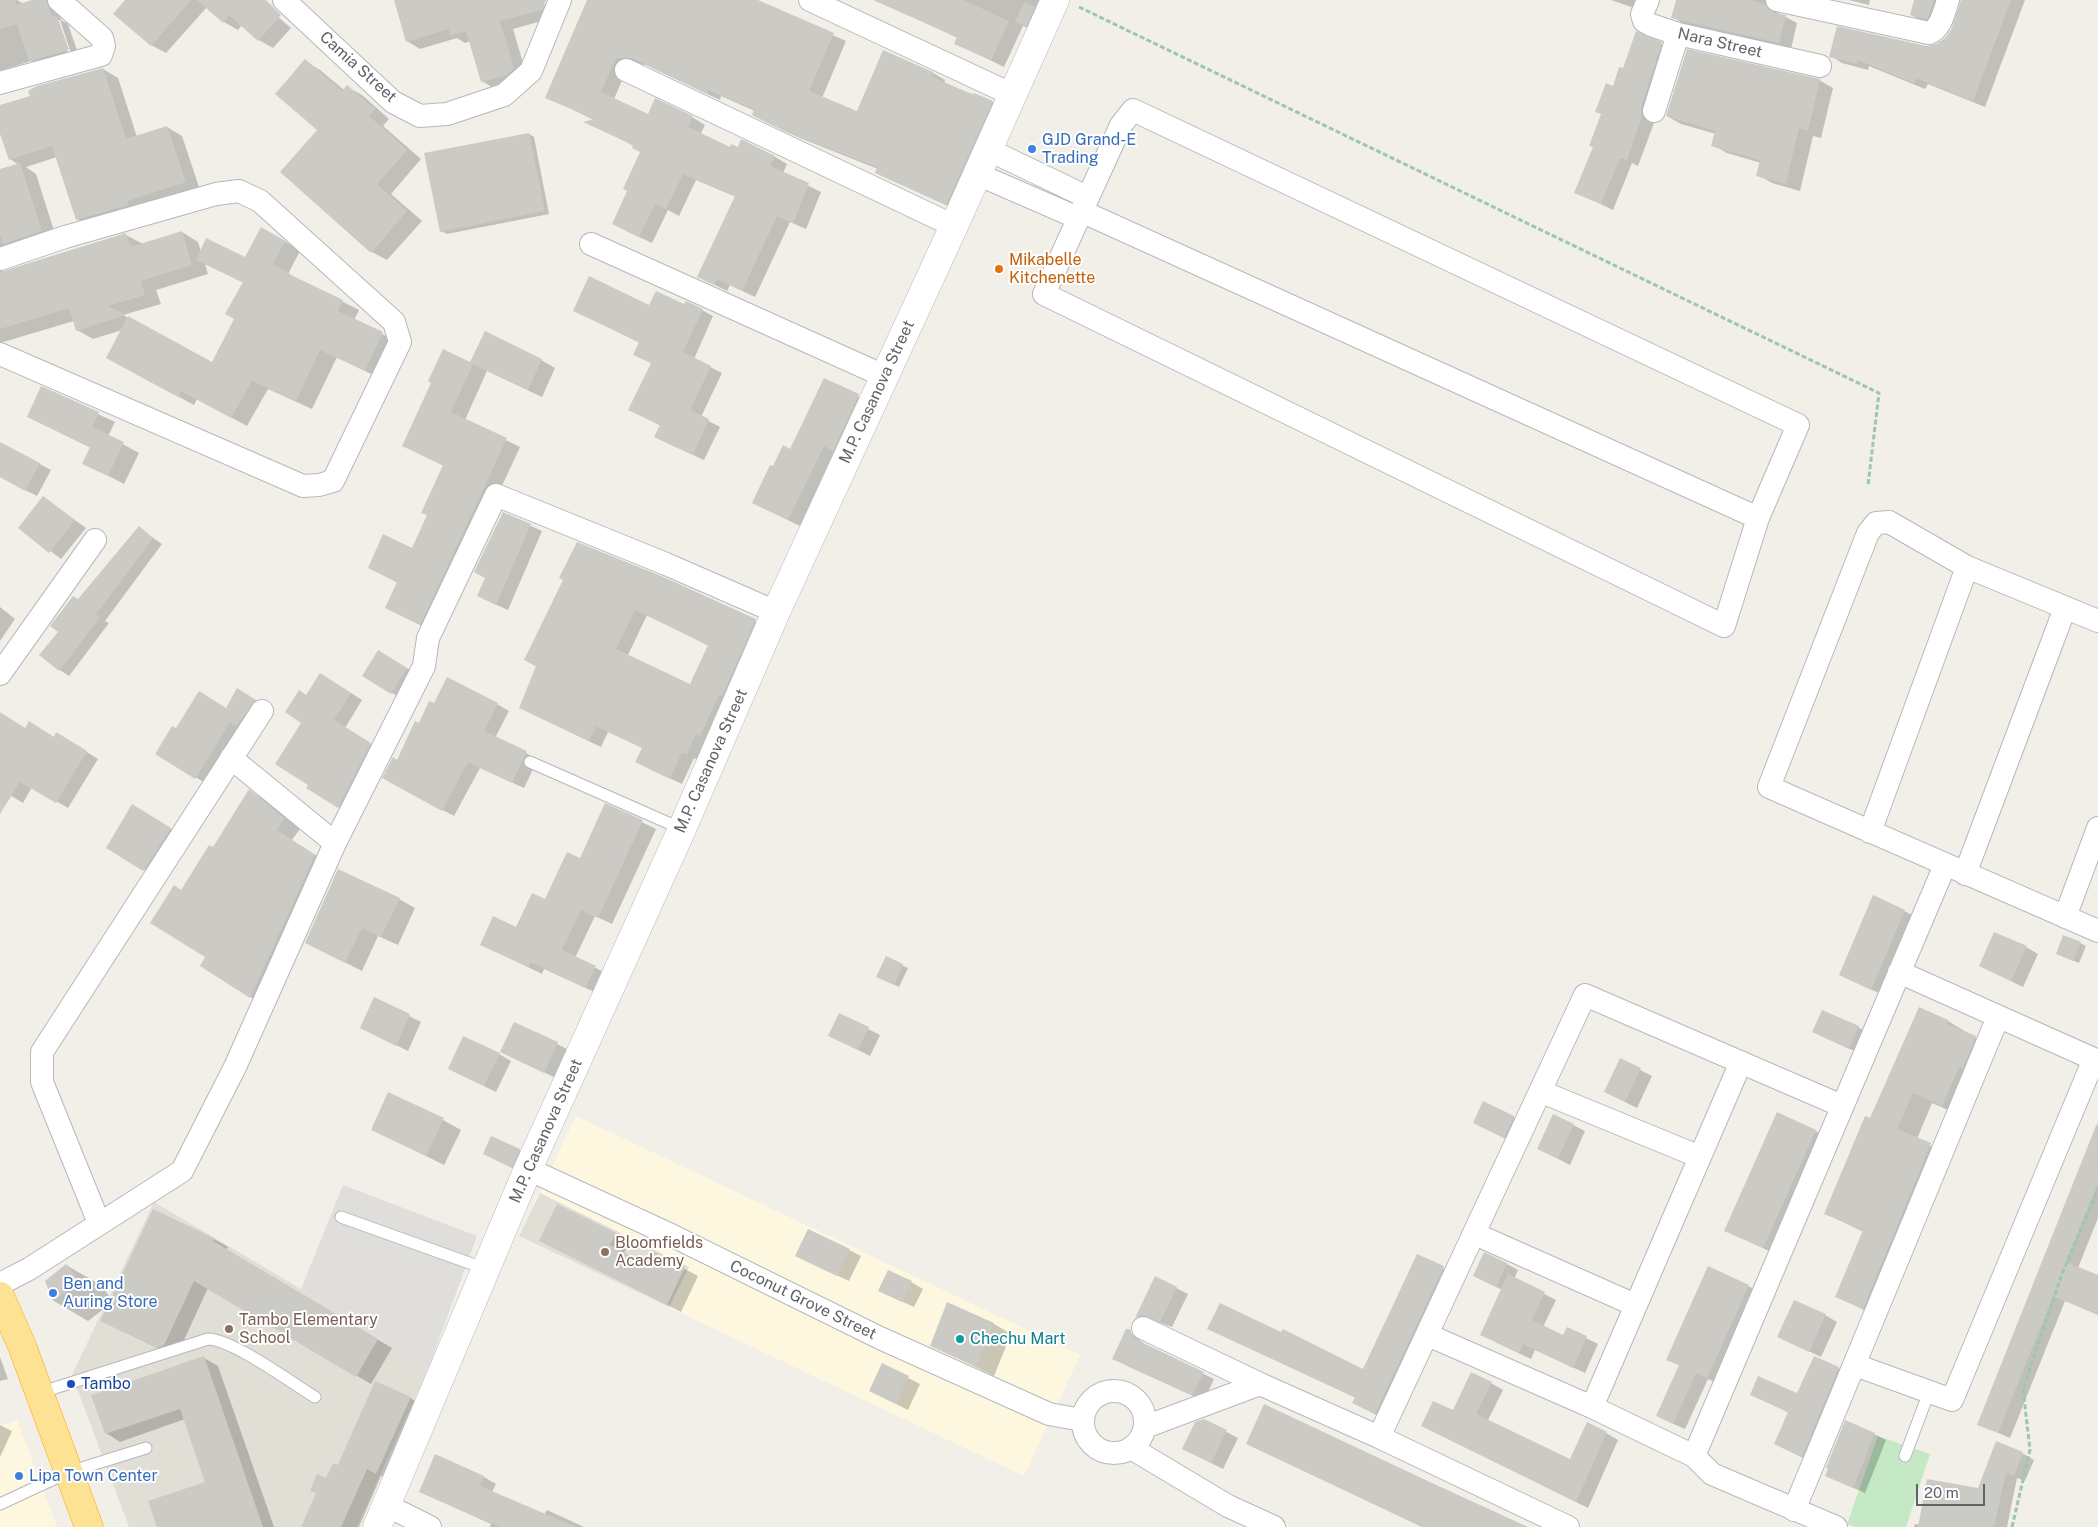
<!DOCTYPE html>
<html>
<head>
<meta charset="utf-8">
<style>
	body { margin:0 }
	#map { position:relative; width:2098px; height:1527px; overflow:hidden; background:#f1efe8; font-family:"Public Sans",sans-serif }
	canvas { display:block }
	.scale { position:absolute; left:1916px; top:1484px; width:69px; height:22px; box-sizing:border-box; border:2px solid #5f6368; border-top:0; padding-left:6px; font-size:15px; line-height:18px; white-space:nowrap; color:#5f6368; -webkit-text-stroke:4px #fff; paint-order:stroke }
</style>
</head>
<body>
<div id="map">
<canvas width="2098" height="1527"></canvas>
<div class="scale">20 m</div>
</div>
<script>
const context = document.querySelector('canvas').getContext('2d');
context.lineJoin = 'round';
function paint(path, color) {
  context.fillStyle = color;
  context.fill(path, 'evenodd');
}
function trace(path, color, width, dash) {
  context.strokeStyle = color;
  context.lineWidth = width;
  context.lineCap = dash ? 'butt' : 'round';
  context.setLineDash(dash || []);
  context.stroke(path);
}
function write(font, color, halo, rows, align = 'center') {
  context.font = font + ' "Public Sans",sans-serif';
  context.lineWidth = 4;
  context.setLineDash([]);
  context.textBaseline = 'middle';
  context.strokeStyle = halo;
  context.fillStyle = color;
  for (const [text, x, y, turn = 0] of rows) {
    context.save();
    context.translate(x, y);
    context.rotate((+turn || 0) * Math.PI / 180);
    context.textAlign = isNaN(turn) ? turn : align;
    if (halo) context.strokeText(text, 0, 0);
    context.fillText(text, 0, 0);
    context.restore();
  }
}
paint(new Path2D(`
	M576,1116l504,239 -56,121 -505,-240z
	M17,1420l40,107h-57v-104l4,2z`), '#fef7e0');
paint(new Path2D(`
	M343,1185l134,51 -49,133 -127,-80z`), '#e0deda');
paint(new Path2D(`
	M540,1193l149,74 -20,40 -150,-71z
	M154,1202l147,87 127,80 -71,158h-228l-57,-152z`), '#e1ded6');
paint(new Path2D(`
	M1878,1436l52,18 -24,73h-50l-9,-3z`), '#c5e8c5');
paint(new Path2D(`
	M6,0h11l7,4 12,-4h14l6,3 5,17 7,4 11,32 -38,11 -10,-6 -31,10v-69zM57,20h3l12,36 -3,1z
	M127,0h131l33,28 -18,20 -14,-8 -17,-15 -4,5 -14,-8 -17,-15 -41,46 -15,-8z
	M395,0h148l6,19 -36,10 14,47 -32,13 -13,-8 -12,-40 -5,2 -8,-5 -37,11 -13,-8z
	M588,0h166l92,41 -24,57 36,15 26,-61 49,21 12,7 -1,3 48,19 13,7 -46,102 -70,-32 -13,-7 2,-3 -78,-31 -34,-16 -13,-7 2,-4 -34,-15 -1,4 -74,-35 -17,-1 -15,35 35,16 43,2 13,8 -5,10 30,13 45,9 12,7 -4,9 38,19 -15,37 -16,-7 -35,75 -25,-12 -3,6 -28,-14 37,-80 -40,-17 -17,36 -11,-6 -16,33 -26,-12 3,-40 12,-39 -7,-6 -47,-24 9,-1 -49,-24z
	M891,0h154l-6,33 -16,-7 -19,41 -49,-24 3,-5 -70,-32z
	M1611,0h38l-6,11z
	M1677,0h102l-3,4v8l21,11 -6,26 -107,-25 -11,-7z
	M1849,0h21l-1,5z
	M1916,0h33l-11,25 -15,-4 -12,-6z
	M1961,0h64l-40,107 -57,-23 -3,5 -56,-23 -1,4 -26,-7 -11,-7 95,-9 17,-5 12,-17z
	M1661,44l12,6 -20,64 1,9 -16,43 -6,-3 -19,47 -38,-18 19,-45 19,-60 10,-18z
	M305,61l15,9 24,20 3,-3 15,8 27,24 -6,7 38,33 -30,35 31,27 -35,39 -15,-8 -54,-122z
	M103,69l15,9 19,59 30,-10 15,9 18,54 -108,38 -15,-9 -20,-62 -31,10 10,7 21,66 -54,26v7l123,-38 17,9 39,-12 16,10 3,10 45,6 34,-20 20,13 -12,23 71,36 -5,10 44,22 -17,37 -44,-22 -25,52 -44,-20 -21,37 -50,-27 -3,6 -71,-38 -1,-37 -29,9 -16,-9 -3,-9 -74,22v-173l19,-5 -9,-6 -10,-29v-23zM205,264l39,19 -8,36 -23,45 -90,-49 38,-11 -5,-14 52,-16z
	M1819,80l14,8 -12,50 -8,-2 -13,55 -28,-8 -14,-8 3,-12 -34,-10 -14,-8 3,-11 -35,-10 -14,-8z
	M529,134l5,3 15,77 -102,20 -6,-3z
	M650,306h35l17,4 11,6 -19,43 28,14 -21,44 19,10 -16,33 -37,-17 -6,-17 -31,-16 22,-46 -17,-10 5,-11 -65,-32z
	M541,360l14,8 -13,29 -55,-26 -22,49 55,27 -86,185 -48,-24 12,-25 -29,-15 44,-19 15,-34 16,-49 -27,-13 54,-89z
	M824,379l49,25 -69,124 -51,-25 21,-35 17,-18z
	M42,388l73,34 -7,14 31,17 -15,31 -40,-21 7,-15 -63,-31z
	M0,443l51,27 -14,26 -37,-19z
	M44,498l42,30 -25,31 -41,-31z
	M503,513l39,18 -34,79 -18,-8 -3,-24z
	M139,528l23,16 -57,77 4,2 -40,53 -9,-6v-38l18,-31z
	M660,577l107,50 -69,133 -4,-2 -12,26 -34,-16 -5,-20 -35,-16 -7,15 -69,-33 5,-47 -12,-7zM647,615l62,31 -19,39 -62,-30z
	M0,607l15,12 -15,22z
	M390,658l28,17 -15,24 -11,-6z
	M332,681l30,19 -17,28 36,23 -31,63 -43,-26 2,-3 -6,-63 4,-26z
	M238,690l28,17 -59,77 -50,-30 19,-24 50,-21z
	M497,704l12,7 -14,27 43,21 -14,29 -44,-20 -26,48 -59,-31 25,-60 14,-20z
	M0,714l25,15 29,9 3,-4 41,25 -30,49 -36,-21 -9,16 -23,-14z
	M249,791l16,9 35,29 -8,11 39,25 -65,141 -16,-9 -43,-40 -25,-66 31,-43z
	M606,805l50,24 -44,95 -17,-8 -20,42 33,16 -9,20 -55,-25 -2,5 -61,-30 36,-16 28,-27 35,-41z
	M150,816l38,24 -26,40 -55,-33z
	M399,899l16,9 -17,37 -20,-9 -16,35 -56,-28z
	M1904,911l12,6 -33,78 -43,-20z
	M2080,943l6,3 -7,17 -16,-7z
	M2026,947l12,7 -15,33 -43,-21z
	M886,958l22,10 -9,19 -16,-8z
	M375,999l46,23 -13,29 -47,-23z
	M1920,1009l28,12 46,28 -32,67 -30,-13 -15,36 33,17 -68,163 -46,-23 28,-64 -38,-18 45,-94z
	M840,1015l40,20 -10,21 -40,-20z
	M515,1023l54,27 -13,28 -54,-26z
	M1858,1027l12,7 -9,20 -48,-22z
	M499,1054l12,7 -15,31 -35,-17z
	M1620,1060l32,16 -15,32 -20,-10z
	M1484,1102l41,21 -9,21 -42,-21z
	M443,1120l18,10 -17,35 -72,-36z
	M2098,1124v94l-20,50 20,8v39l-33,-14 -55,137 -32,-14z
	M1573,1125l12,6 -15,34 -31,-16z
	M1816,1131l11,6 -52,117 -49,-24z
	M519,1150l12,7 -7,16 -28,-13z
	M809,1230l52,26 -12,25 -41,-19z
	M615,1234l14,8 -5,11 22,11 6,-12 46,24 -17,36 -126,-64z
	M214,1239l14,8 -2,3 166,98 -21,36 -163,-96 -30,65 -6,2 -56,-27 -8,-22 -20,15 -34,-20 -8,-20 20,-16 35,20 11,15z
	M1417,1255l41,21 -68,146 -37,-19 3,-5 -133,-62 141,35z
	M1507,1264l11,6 -4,9 42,21 -13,27 21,9 22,2 12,6 -13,29 -50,-23 -4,9 -38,-18 9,-51 -27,-14z
	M911,1282l12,7 -9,18 -22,-10z
	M1748,1286l12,6 -41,92 -11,-5 -23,50 -16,-7 11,-56 -12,-7z
	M1176,1288l12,6 -16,33 -17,-6 -7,2 -11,-6z
	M1825,1315l12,7 -16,35 -42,-20z
	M994,1324l17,10 -17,42 -63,-31z
	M1127,1330l20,16 67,33 -10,22 -79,-36z
	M0,1357l8,22 -8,2z
	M204,1358l14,8 56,161h-116l49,-44 -22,-64 -65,23 -14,-9z
	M882,1365l38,19 -12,26 -38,-19z
	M1838,1368l17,10 -36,88 -44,-22 14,-31 -37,-19h46z
	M1491,1383l12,7 -15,30 83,40 35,-27 12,7 -30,68 -153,-76 18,-20z
	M410,1398l14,8 -34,74 -9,-4 -22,51h-57l25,-47z
	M1204,1420l34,18 -15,31 -40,-20z
	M0,1425l12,6 -12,26z
	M1874,1434l12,6 -21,53 -39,-17z
	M1247,1444l277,83h-102z
	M2022,1453l12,7 -9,21 -8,-3 -10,49h-93l1,-3 5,1 58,-35z
	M484,1477l12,7 -4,8 52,23 3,-5 37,17h-94l1,-3 -71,-32z`), '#0003');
paint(new Path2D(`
	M0,0h15l1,5 16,-5h14l6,17 5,-1 12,34 -40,11 -12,-37 -17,5z
	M125,0h66l-40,46 -38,-32z
	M197,0h69l15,15 -23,26 -29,-26 -6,8z
	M394,0h152l-4,10 -42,11 14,47 -7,7 -26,7 -15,-51 -16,5 -1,-7 -43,13z
	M587,0h171l76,33 -25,58 48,20 26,-61 50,22 -2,4 42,19 1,-2 19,8 -47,104 -71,-32 2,-6 -91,-35 -34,-17 2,-6 -46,-19 -1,4 -75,-36h-16l-15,34 47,22 7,-16 38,18 -5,11 42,20 1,-3 7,3 3,-8 34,17 -5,10 39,17 -16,40 -16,-7 -35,75 -25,-12 -3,6 -17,-8 38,-81 -52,-22 -17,35 -11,-5 -16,33 -27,-13 15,-33 -4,-2 17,-37 -8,-4 1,-3 -50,-23 12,-3 -50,-21z
	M873,0h90l46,21 -18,39 -37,-16 3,-7z
	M1676,0h72l17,4 9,9 12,2 -7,28 -108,-25z
	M1914,0h20l-7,19 -17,-4z
	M1961,0h50l-38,101 -57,-23 -2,5 -56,-23 -1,4 -28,-7 8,-31 89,20 9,-1 10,-7 6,-8z
	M1024,2l11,5 -9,20 -11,-5z
	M1636,31l26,11 -21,65 1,9 -15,44 -7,-2 -19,46 -27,-11 19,-46 -4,-1 12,-32 -6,-2 11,-29 7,3 6,-19 4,1z
	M1687,49l133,30 -12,52 -9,-3 -13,56 -30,-8 4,-16 -49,-14 4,-15 -49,-15z
	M305,59l37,32 5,-6 28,24 -6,7 38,34 -30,34 30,27 -36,42 -91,-81 37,-42 -42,-36z
	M103,68l23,71 41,-13 19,56 -59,19 1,4 -52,15 -24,-74 -43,14 -9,-26v-29l30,-9 -2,-5 9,-5z
	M529,133l16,78 -105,21 -16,-79z
	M20,163l22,68 -39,13 -3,-9v-66z
	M261,227l24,14 -12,23 22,13 48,23 -5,11 45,21 -18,39 -45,-21 -24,51 -44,-20 -21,37 -50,-27 -3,6 -72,-39 22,-42 84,46 22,-43 -9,-5 18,-32 -47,-22 10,-22 39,19z
	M182,231l10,34 -51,16 4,14 -37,11 18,9 -50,16 -7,-23 -69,21v-57l126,-39 4,14z
	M589,276l60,29 7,-14 28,13 2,-3 17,8 -20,43 28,14 -21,44 19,9 -16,36 -39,-18 6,-12 -32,-15 23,-47 -18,-8 6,-13 -66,-31z
	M485,331l57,28 -14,31 -55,-26 -22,48 56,26 -87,187 -35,-17 12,-26 -29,-14 15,-34 29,14 15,-33 -6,-2 22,-48 -41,-19 29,-63 -3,-2 15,-32 27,13z
	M824,378l35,16 -26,57 -9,-5 -36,74 -36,-17 18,-38 3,1 10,-21 7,4z
	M41,386l58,26 -7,15 32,15 -16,34 -26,-12 8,-17 -63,-30z
	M0,442l40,21 -15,28 -25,-14z
	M43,496l32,24 -26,33 -31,-25z
	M503,512l28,12 -35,81 -19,-9 8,-18 -11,-6z
	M139,526l14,12 -57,76 4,3 -41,54 -20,-16 19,-23 -8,-6 23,-30 5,3z
	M577,542l84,34 95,43 -34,77 -3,-1 -19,41 -4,-2 -9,20 -5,-2 -12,27 -35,-17 7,-14 -46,-22 -7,15 -70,-33 17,-42 -12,-6 39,-80 -4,-2zM635,610l73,35 -18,39 -74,-35z
	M378,650l29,18 -16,26 -29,-18z
	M320,673l31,20 -17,27 37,23 -33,65 -32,-20 2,-3 -33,-21 26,-41 -16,-11 14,-22 7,5z
	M447,677l51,26 -14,28 43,20 -15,32 -44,-21 -26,49 -60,-33 11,-21 4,3 18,-39 4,2 10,-22 5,2z
	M237,688l19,12 -20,26 -6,-4 -35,57 -40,-25 17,-28 4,2 23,-37 27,17z
	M0,712l25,16 4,-7 25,16 2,-5 31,19 -31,52 -36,-21 -20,32z
	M249,789l35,29 -7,12 38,25 -65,143 -50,-32 5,-9 -55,-34 24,-38 7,5 28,-45 4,2z
	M605,803l38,17 -45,98 -17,-8 -19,40 34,16 -11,22 -54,-26 -3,5 -48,-22 13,-29 23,11 16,-34 13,6 22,-47 13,6z
	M132,804l39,24 -28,43 -37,-23z
	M338,869l62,29 -19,39 -19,-9 -17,35 -40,-20z
	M1873,895l32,15 -34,80 -32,-15z
	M1994,932l33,14 -16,35 -32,-15z
	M2063,935l18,7 -8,19 -17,-7z
	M886,956l17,8 -9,21 -18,-8z
	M374,997l36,17 -14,32 -36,-18z
	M1919,1007l29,13 -1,4 29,12 -13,32 -4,-1 -17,39 -29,-13 -16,36 34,14 -68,166 -28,-12 28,-67 -39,-16 41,-98 5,2z
	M1822,1010l37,16 -10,23 -37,-17z
	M839,1013l30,14 -11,23 -30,-14z
	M514,1022l44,20 -14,31 -44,-21z
	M463,1036l37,17 -16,33 -36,-17z
	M1620,1058l21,10 -16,34 -21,-10z
	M388,1092l56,26 -18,38 -55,-26z
	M1483,1101l31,15 -10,22 -31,-15z
	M1777,1112l39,18 -53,118 -39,-17z
	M1553,1114l21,10 -16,35 -21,-10z
	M2097,1123l1,60 -32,79 32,13v39l-45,-18 -55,137 -21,-8z
	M491,1136l29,13 -8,19 -29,-14z
	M557,1204l59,29 -6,12 35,18 6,-13 34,17 -18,38 -128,-64z
	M153,1209l61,29 -1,3 165,98 -22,38 -162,-96 -30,64 -7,3 -57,-27z
	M808,1229l42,20 -13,27 -42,-20z
	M1484,1252l23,11 -11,24 -23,-11z
	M1417,1254l27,12 -69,148 -23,-11 3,-6 -148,-68 13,-26 61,29 2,-3 80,40z
	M66,1264l14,18 -27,19 -8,-20z
	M1708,1266l41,19 -42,93 -11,-5 -23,51 -17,-8 23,-51 -13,-5z
	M888,1270l24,11 -10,21 -24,-11z
	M1508,1274l37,18 -13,28 31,15 4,-8 20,9 -14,32 -50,-24 -4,9 -39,-18z
	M1155,1276l22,11 -17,35 -18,-7 -7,3z
	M1794,1300l32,14 -17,38 -32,-15z
	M947,1302l47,21 -18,44 -46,-21z
	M1126,1329h4l2,6 5,5 67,32 -12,23 -80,-36z
	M204,1356l59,171h-106l-9,-26 57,-19 -25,-73 -75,25 -14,-39z
	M1814,1356l25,11 -37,90 -28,-13 14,-32 -38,-17 8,-19 39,17z
	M882,1363l27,13 -13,28 -27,-13z
	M1471,1372l21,10 -16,32 94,45 17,-37 20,10 -31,70 -155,-76 12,-25 20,9z
	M375,1381l36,16 -35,77 -9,-5 -26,58h-40l15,-34 -6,-2 7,-17 9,4 7,-15 5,2z
	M1264,1404l168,79 96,44h-105l-177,-83z
	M1204,1419l23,11 -16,33 -29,-14 13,-27z
	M1845,1420l30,13 -22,55 -28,-12 3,-7 -2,-1z
	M1996,1441l27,11 -9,24 -8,-3 -12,54h-76l9,-48 51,9z
	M435,1454l49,22 -4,10 96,41h-76l-81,-35z`), '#cccac5');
const lane = new Path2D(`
	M530,762l152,67
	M341,1217l145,52
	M39,1393l169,-54c26,1 82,43 107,58
	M1905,1456l24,-64
	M0,1504l69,-32 77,-24`);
const street = new Path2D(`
	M284,0l109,102 27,14 27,-2 57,-19 27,-24 29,-71
	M810,0l203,95
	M1648,0l-6,14 2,7 7,4 27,9 142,32
	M1777,0l152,33c12,-4 15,-21 19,-33
	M626,70l328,156
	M0,83l101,-28 3,-9 -2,-8 -43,-38
	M1133,110l665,315 -40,93 -34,108 -680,-332 77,-169z
	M1654,111l24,-77
	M989,150l98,47
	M977,174l101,44
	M1081,211l677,307
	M591,244l293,132
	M0,259l65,-22 151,-43 23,-3 21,10 134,121 6,20 -67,139 -14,4 -16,1 -303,-132
	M2098,621l-131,-54 -78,-45 -13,1 -8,10 -99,254 329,144
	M0,674l95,-134
	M231,758l104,85
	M1870,832l97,-265
	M1965,874l100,-266
	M2065,917l33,-89
	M1899,972l199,89
	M1542,1092l158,65
	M528,1169l145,67 207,102 169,76 33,6
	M99,1223l-57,-141v-30l220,-341
	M1475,1234l160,71
	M0,1284l29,-15 153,-98 53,-104 100,-224 89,-177 4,-28 68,-143 170,69 110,48
	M1143,1328l117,56
	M1428,1335l164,72 102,49 18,18 124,53
	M1855,1365l97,35 142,-341
	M1083 1422a31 31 0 1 1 62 0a31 31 0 1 1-62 0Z
	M1592,1407l149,-345
	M1145,1427l115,-43 119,53 189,90
	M1379,1437l206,-442 257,111
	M1131,1448l97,58 46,21
	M1694,1456l251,-591
	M388,1506l42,21
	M1794,1510l204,-493`);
const secondary = new Path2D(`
	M377,1527l151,-358 154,-340 94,-217 178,-386 101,-226`);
const highway = new Path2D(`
	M0,1296l22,50 67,181`);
trace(lane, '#b5b8bc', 13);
trace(street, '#b5b8bc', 24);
trace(secondary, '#b6babf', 29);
trace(highway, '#f9ab00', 29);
trace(new Path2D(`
	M1079,7l800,386 -11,92
	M2012,1527l18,-77 -7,-61 39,-115 36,-86`), '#9cc7a9', 3, [5, 2.5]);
trace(lane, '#fff', 11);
trace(street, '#fff', 22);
trace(secondary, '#fff', 28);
trace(highway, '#fde293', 28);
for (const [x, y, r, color] of [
	[1032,149,5,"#3f7fe0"],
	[999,269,5,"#e8710a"],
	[605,1252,5,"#8d6e63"],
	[53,1293,5,"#3f7fe0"],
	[229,1329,5,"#8d6e63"],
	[960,1339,5,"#0f9aa8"],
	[71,1384,5,"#1a4fb4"],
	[19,1476,5,"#3f7fe0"]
]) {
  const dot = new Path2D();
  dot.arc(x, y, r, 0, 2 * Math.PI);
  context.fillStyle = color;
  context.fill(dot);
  trace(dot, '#fff', 2);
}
write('16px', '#5f6368', '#fff', [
	["Nara Street",1720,43,13],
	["Camia Street",358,67,42],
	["M.P. Casanova Street",877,392,-65],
	["M.P. Casanova Street",711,761,-66],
	["M.P. Casanova Street",546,1131,-66],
	["Coconut Grove Street",803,1300,26]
]);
write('16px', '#366cbe', '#fff', [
	["GJD Grand-E",1042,140],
	["Trading",1042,158],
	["Ben and",63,1284],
	["Auring Store",63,1302],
	["Lipa Town Center",29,1476]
], 'left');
write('16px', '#c56008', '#fff', [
	["Mikabelle",1009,260],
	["Kitchenette",1009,278]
], 'left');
write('16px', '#785e54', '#fff', [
	["Bloomfields",615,1243],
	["Academy",615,1261],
	["Tambo Elementary",239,1320],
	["School",239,1338]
], 'left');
write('16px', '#0d838f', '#fff', [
	["Chechu Mart",970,1339]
], 'left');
write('16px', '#164399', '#fff', [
	["Tambo",81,1384]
], 'left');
</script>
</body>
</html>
